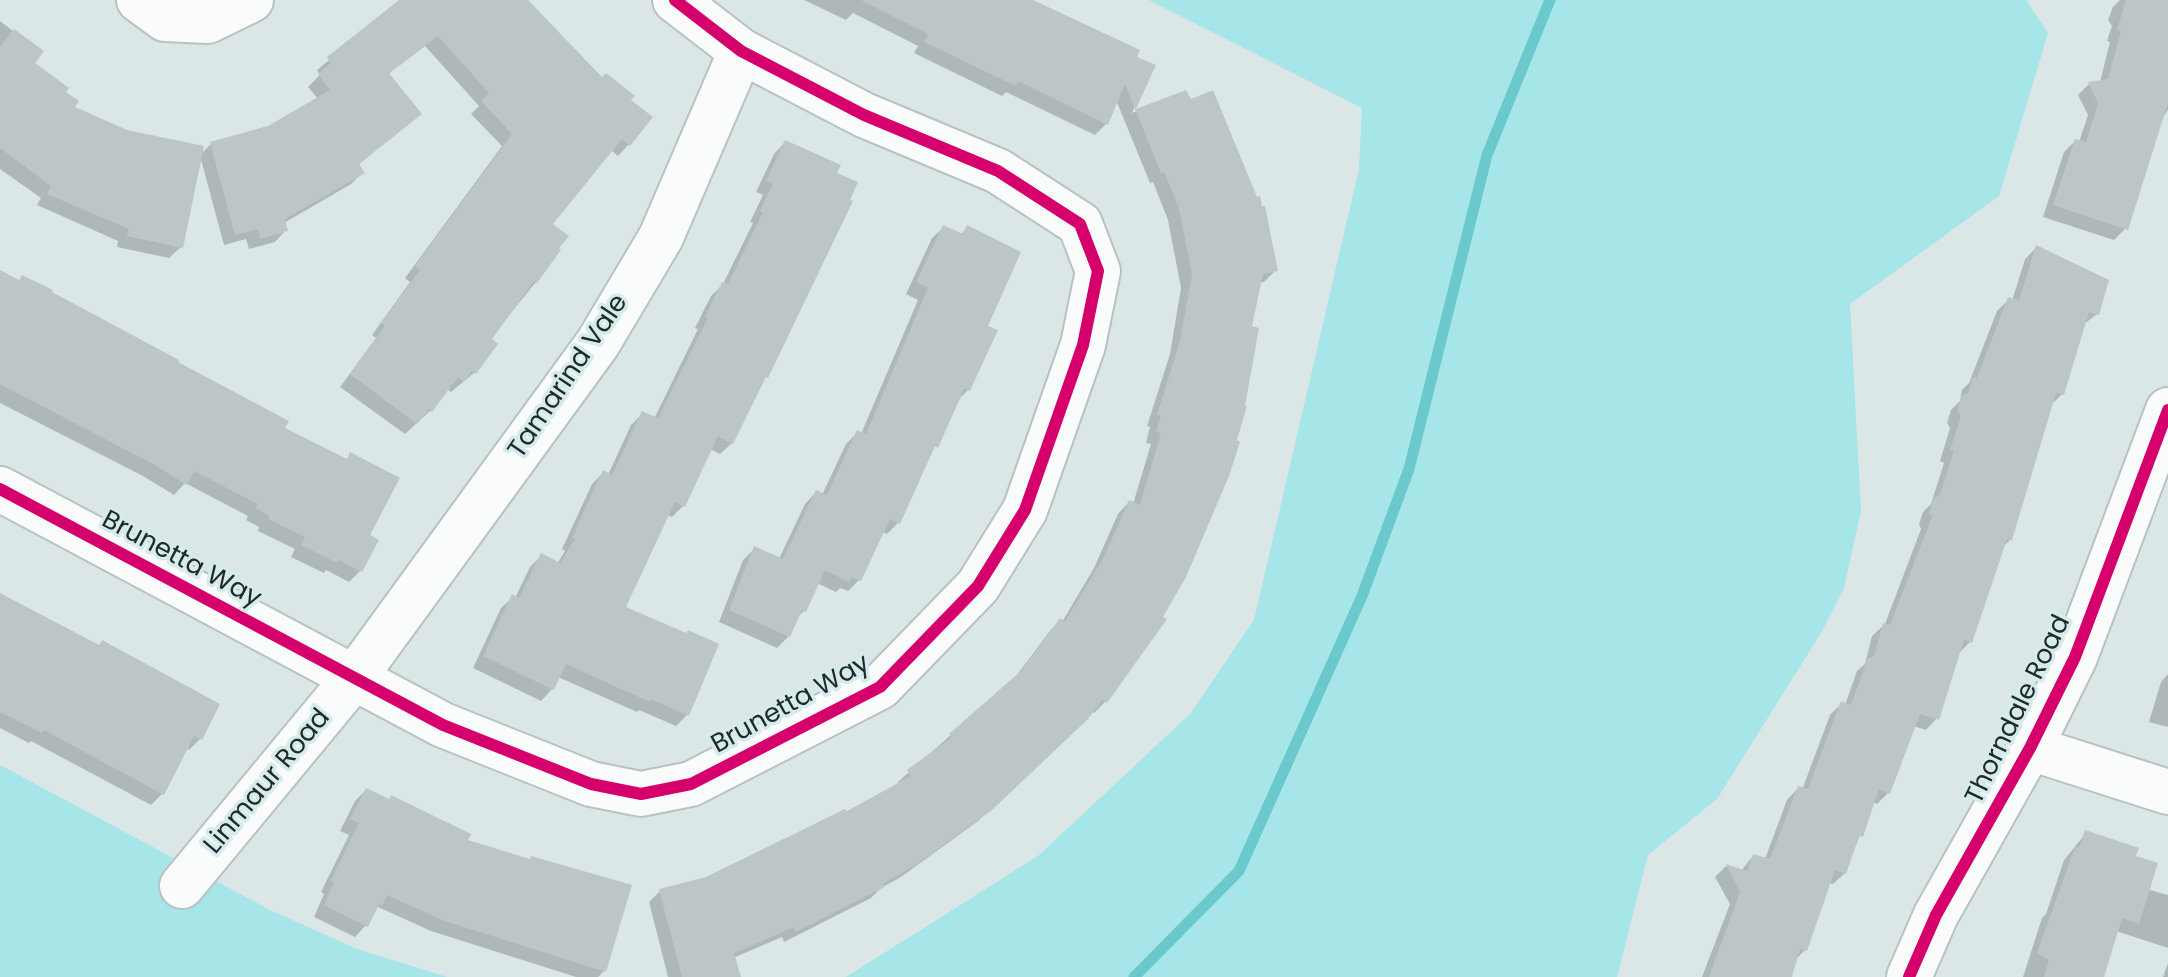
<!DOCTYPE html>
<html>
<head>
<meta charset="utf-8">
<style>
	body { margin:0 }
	canvas { display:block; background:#dbe6e7 }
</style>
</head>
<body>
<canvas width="2168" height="977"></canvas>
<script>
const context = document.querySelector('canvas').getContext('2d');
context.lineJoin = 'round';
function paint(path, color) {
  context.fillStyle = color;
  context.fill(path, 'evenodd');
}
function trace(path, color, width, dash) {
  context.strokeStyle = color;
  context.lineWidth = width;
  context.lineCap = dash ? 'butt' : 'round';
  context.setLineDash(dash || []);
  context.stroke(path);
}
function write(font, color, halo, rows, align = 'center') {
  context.font = font + ' Poppins,sans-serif';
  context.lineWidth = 7;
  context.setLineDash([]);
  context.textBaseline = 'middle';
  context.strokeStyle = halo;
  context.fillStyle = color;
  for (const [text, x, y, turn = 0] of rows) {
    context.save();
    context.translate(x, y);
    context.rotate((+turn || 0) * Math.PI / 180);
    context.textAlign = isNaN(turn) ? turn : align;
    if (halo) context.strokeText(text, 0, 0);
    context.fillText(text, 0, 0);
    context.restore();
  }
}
paint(new Path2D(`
	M1149,0h877l22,33 -49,163 -149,108 11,207 -17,77 -23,45 -104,166 -69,56 -31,122h-771l192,-121 152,-142 64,-94 105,-451 3,-61z
	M0,765l270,145 87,39 90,28h-447z`), '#a6e5e8');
paint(new Path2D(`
	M401,0h125l76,80 26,20 1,44 -11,12 -7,-6 -61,75 -14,57 -47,58 -14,32 -24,20 -4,-3 -17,22 -25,23 -65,-47 36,-49 -4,-3 38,-53 -5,-4 97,-132 -31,-32 8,-8 -54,-60 -37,28 31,40 -61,51 4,8 -11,11 -67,39 2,7 -11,12 -26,7 -3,-10 -22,6 -24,-89 -19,91 -12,11 -52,-11 1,-6 -81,-36 4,-7 -41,-29v-148l41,31 -9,11 31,29 9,15 55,25 73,23 11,-11 58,-16 49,-29 -10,-12 12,-12 -3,-5z
	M804,0h223l126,66 -21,47 53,-21 91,178 -12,12 -5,1 -154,419 -11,11 -3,-2 -113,110 -77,56 -20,11 -10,10 -87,44 -2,-5 -49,21 6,19h-71l-19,-75 11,-11 47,-13 139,-64 53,-29 -2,-2 12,-11 105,-93 35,-47 11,-12 2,2 32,-54 24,-54 11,-12 4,2 18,-60 -5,-1 4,-16 -3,-1 23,-72 11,-66 -13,-68 -15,-38 -3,1 -34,-83 -10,24 -11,11 -89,-43 -4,4 -88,-43 4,-7 -65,-33 -7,7z
	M2120,0h48v110l-7,10 -35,108 -12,12 -71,-23 21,-65 11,-11 4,1 9,-27 -10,-20 11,-11 11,-2 10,-40 -3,-1 5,-15 -4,-6 5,-13z
	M785,142l-19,235 -6,6 -28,60 -12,11 -10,-5 -27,57 -11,11 -5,-2 -44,93 64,107 -11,11 -37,-16 -2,2 -79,-35 -6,12 -11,12 -68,-33 28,-60 12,-11 2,1 15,-31 12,-12 15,9 8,-13 -3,-2 30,-65 11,-11 5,2 23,-50 12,-12 11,6 44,-90 -3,-1 16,-32 12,-12 30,-61 -3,-1 13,-27 -7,-3 18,-38z
	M944,227l16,8 7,-7 18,99 -17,63 -12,12 -58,121 -11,11 -5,-2 -23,48 -11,11 -8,-3 -4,4 -19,-9 -12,27 -9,9 -7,17 -12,12 -58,-26 24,-62 11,-11 25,10 26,-55 11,-12 6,3 24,-51 12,-12 3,2 57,-134 -12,-6 26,-56z
	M2036,248l61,66 -14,11 -21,69 -11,11 -40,134 -8,8 -33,95 -11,11 -22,65 -11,12 -13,-4 -24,66 -12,12 -4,-2 -28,71 -12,11 -5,-1 -23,67 -10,10 -5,17h-88l28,-73 -15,-27 11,-11 15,5 12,-15 12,3 22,-59 11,-12 4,2 28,-75 11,-11 4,1 12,-34 8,-7 7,-28 13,-12 36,-95 -2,-5 4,-12 8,-8 13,-41 -4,-2 10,-33 -3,-5 4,-13 9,-9 2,-11 7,-7 28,-72 11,-11 4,1 13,-42z
	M0,272l283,157 62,32 6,-6 16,81 -7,35 -11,11 -23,-12 -2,3 -33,-16 4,-8 -37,-18 1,-4 -13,-7 2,-4 -63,-33 -11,12 -31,-19 -143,-73z
	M0,594l200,145 -11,11 -3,-2 -24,46 -11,11 -120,-64 -2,2 -29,-15z
	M2168,674v53l-19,-5 12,-40z
	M366,790l99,51 139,130 -6,6h-22l-145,-46 -53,-24 -12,18 -11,12 -41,-20 10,-23 -3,-2 28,-57 -9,-4 15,-30z
	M2086,833l47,24 22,7 -5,26 18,5v53l-52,-17 -14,46h-79l19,-59 4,-4 18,-54z
	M2168,963v14h-5z`), '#0003');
trace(new Path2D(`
	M1134,977l105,-106 123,-275 47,-127 78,-314 63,-155`), '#6bc8cc', 11);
paint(new Path2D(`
	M399,0h129l74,77 4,-4 29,23 -4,4 22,17 -23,29 -8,-7 -69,85 16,12 -10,12 2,2 -24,33 -3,-2 -42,58 6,5 -22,30 -4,-3 -8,11 -6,-5 -26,35 -3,-3 -12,15 -67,-50 35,-48 -4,-3 39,-53 -5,-4 97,-132 -31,-33 8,-8 -51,-57 -49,37 33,41 -63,50 6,9 -80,46 3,12 -28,8 -2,-10 -23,6 -25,-93 58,-16 62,-36 -12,-16 13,-11 -4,-6z
	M861,0h172l107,50 -3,7 19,8 -20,44 50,-19 5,9 22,-9 44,107 3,-1 2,10h3l13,65 -15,3 -11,52 7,2 -14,78h2l-10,34 3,2 -11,34 -43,101 -23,40 4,2 -60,84 -5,-3 -14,19 -96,91 -78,56 -32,18 2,3 -88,45 -2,-5 -60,26 7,24h-59l-23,-88 47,-12 139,-68 2,2 64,-35 -4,-6 45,-33 -3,-3 73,-64 38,-52 5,4 40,-67 24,-55 11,5 21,-72 -5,-2 5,-15 -4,-1 23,-74 12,-66 -13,-67 -15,-36 -3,1 -36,-89 -17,41 -90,-44 -2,5 -92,-44 4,-8z
	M2126,0h42v103l-40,127 -75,-25 22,-66 11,3 12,-39 -10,-21 20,-3 13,-48 -4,-1z
	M14,29l30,22 -9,12 34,25 -3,4 13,9 -4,6 52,23 77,16 -21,102 -56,-12 2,-7 -82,-35 4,-8 -51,-38v-101z
	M785,140l56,25 -4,8 21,9 -8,18 3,1 -85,177 -2,-1 -33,67 -15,-8 -33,71 -10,-5 -49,105 60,26 2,-3 31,14 -30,72 -38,-17 -1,3 -84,-38 -12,26 -71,-34 29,-62 7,4 22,-45 19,10 15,-24 -3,-2 31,-67 9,5 30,-64 16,7 50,-100 -3,-1 17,-35 6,2 35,-72 -3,-1 13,-28 -7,-2z
	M943,225l20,9 4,-9 54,27 -33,74 10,4 -28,61 -6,-2 -26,59 -3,-2 -35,78 -10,-5 -29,62 -10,-4 -2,5 -24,-12 -19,42 -4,-2 -12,27 -61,-27 25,-64 29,13 33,-69 11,5 30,-65 9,4 62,-146 -12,-6z
	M2036,245l73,35 -10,35 -10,-3 -25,83 -8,-2 -44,147 -5,-1 -35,104 -8,-3 -25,80 -19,-6 -30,80 -11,-5 -16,48 -4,-1 -13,38 -11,-4 -28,81 -7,-2 -8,28h-83l31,-85 -14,-28 21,7 6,-17 17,5 28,-73 10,3 33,-88 10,4 17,-47 6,-2 9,-33 7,2 42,-108 -3,-5 5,-14 6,-3 14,-44 -4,-1 11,-34 -4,-5 5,-15 7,-4 4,-15 4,1 31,-81 11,4z
	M0,270l19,10 3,-5 31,15 -1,2 127,68 -1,2 111,59 -4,7 62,31 3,-7 50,26 -30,57 9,5 -17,32 -23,-12 -2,3 -36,-18 4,-8 -37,-18 2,-3 -14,-8 2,-4 -64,-33 -7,14 -32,-20 -155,-81z
	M0,593l99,52 3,-5 118,64 -18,36 -8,-4 -30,59 -120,-65 -2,3 -42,-21z
	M366,788l23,11 2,-4 80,39 -3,6 62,19 1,-3 101,29 -26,87 -164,-52 -55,-25 -5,11 -3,-2 -11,23 -44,-22 10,-23 -3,-2 28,-57 -9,-4z
	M2085,830l54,18 -3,8 22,7 -19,61 -17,-6 -18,59h-60l5,-17 -12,-7 38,-106 4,1z`), '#bdc6c7');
const minor = new Path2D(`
	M139,0l26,19 43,2 43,-21
	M0,489l443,236 148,59 50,10 50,-10 189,-97 98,-101 47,-76 58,-165 15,-74 -18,-47 -82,-53 -134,-56 -123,-64 -66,-51
	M2030,748l138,44
	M182,886l172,-208 244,-335 63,-106 80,-186
	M1909,977l27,-62 94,-167 45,-91 93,-247`);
trace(minor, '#b9c2c2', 48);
trace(minor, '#fafbfb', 44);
trace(new Path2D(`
	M0,489l443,236 148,59 50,10 50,-10 189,-97 98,-101 47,-76 58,-165 15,-74 -18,-47 -82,-53 -134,-56 -123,-64 -66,-51
	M1909,977l27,-62 94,-167 45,-91 93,-247`), '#d6006c', 12);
write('26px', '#212929', '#d6ebec', [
	["Tamarind Vale",569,377,-56],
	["Brunetta Way",181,560,28],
	["Brunetta Way",791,705,-29],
	["Thorndale Road",2019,710,-64],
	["Linmaur Road",268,782,-50]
]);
</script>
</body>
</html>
